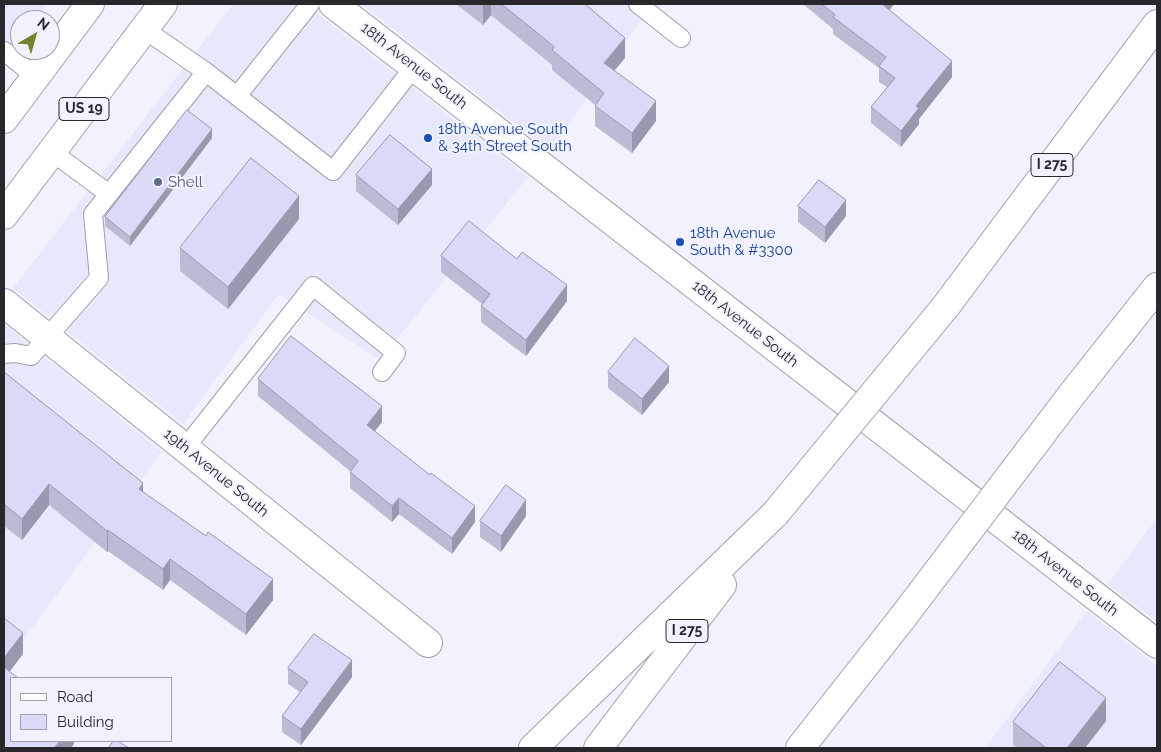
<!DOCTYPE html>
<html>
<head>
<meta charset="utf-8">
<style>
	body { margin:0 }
	#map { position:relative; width:1161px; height:752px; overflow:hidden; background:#f1f2fe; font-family:Raleway,sans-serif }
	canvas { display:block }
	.frame { position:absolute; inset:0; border:5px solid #27272c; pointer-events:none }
	.legend { position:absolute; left:10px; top:677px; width:162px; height:65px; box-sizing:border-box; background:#f1f2fe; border:1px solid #a0a1aa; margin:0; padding:6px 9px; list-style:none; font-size:15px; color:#27272c }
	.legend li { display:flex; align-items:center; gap:10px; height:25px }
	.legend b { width:25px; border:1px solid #a0a1aa }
	.north { position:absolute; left:10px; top:10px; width:50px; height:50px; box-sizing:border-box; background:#f1f2fe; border:1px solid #a0a1aa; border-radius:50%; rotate:38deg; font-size:14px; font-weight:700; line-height:20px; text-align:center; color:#27272c }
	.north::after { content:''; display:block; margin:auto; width:18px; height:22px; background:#79832f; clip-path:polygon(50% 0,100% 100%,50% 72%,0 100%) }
</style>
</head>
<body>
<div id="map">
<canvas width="1161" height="752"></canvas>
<div class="frame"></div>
<ul class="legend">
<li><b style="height:6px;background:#fff"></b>Road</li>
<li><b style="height:14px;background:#d9d9f8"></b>Building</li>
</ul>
<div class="north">N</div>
</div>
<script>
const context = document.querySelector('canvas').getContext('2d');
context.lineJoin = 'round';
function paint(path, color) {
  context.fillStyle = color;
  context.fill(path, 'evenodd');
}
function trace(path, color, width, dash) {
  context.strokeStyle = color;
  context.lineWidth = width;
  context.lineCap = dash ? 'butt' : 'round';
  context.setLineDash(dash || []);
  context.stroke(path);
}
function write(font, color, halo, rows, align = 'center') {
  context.font = font + ' Raleway,sans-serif';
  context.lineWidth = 4;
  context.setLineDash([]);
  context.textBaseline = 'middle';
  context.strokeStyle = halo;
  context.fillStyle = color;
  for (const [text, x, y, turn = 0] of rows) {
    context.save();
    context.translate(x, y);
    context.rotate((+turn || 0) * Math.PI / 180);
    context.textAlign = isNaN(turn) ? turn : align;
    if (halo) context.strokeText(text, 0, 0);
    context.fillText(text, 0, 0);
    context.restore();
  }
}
paint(new Path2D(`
	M4,4h44l-12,16h-16v21l-16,21z
	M233,4h72l223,173 -148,183 -101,-66 -96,130 -170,-136z
	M361,4h291l-102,147z
	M4,324l158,128 -158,214z
	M1157,518v104l-49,-38z
	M1087,611l70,55v82h-172z`), '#e8e8fc');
const service = new Path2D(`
	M638,4l43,34
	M144,29l62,43
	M4,51l32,26
	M237,96l73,-92
	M52,152l57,42
	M4,354l11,-1 16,3 68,-78 -6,-64 113,-142 127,99 81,-104
	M185,448l128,-162 83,67 -14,19`);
const minor = new Path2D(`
	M4,303l424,340`);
const tertiary = new Path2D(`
	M333,4l824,640`);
const trunk = new Path2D(`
	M4,119l86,-115
	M4,215l159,-211`);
const motorway = new Path2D(`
	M946,306l211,-282
	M1073,393l84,-106
	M533,748l242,-234
	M598,748l124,-163
	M800,748l103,-131`);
trace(service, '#a0a0ab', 20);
trace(minor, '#a0a0ab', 30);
trace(tertiary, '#a0a0ab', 30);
trace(trunk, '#a0a0ab', 30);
trace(motorway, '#a0a0ab', 30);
trace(service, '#fff', 18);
trace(minor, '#fff', 28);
trace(tertiary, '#fff', 28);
trace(trunk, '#fff', 28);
trace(motorway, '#fff', 28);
const motorwayBridge = new Path2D(`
	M775,514l171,-208
	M903,617l170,-224`);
trace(motorwayBridge, '#a0a0ab', 30, []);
trace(motorwayBridge, '#fff', 28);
paint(new Path2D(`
	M456,4h129l40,54 -11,12 42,51 -24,32 -37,-27v-21l-43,-35v-5l-61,-50 -8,10z
	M803,4h91l-5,6 63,67 -33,42v5l-18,23 -30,-24v-16l16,-20 -8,-5v-14l-46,-34v-5z
	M212,138l-82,108 -25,-20v-9z
	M356,175l76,10 -34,40 -42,-34z
	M798,206l48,10 -21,27 -27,-21z
	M299,219l-71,90 -48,-38v-23z
	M441,256l126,45 -41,55 -45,-34v-16l1,-2 -41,-32z
	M4,372l139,120 130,108 -27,35 -76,-55 -7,10 -55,-39 -1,1 -58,-47 -27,35 -18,-14z
	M608,372l61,10 -27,33 -34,-27z
	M258,379l124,43 -7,9 100,91 -23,32 -53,-40 -7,8 -42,-34v-17l-92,-75z
	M526,516l-25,36 -21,-15v-16z
	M288,668l64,9 -51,68 -19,-13v-16l18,-24 -12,-8z
	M1106,721l-21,27h-68l-4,-3v-23z`), '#bbbbd5');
paint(new Path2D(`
	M484,4h7v11l-8,10v-20z
	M882,4h12l-12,16z
	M625,38v20l-21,25v-20z
	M952,61v16l-33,42v5l-18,23v-16l15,-25z
	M656,101v20l-24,32v-20z
	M212,129v9l-82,108v-9z
	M432,169v16l-34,40v-16z
	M299,196v23l-71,90v-22z
	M846,200v16l-21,27v-16z
	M567,285v16l-41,55v-16z
	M669,366v16l-27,33v-16z
	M382,406v16l-15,19v-16z
	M143,483v21l-4,-15z
	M49,484v21l-27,35v-21z
	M399,498v16l-7,8v-16z
	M526,500v16l-25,36v-16z
	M475,506v16l-23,32v-16z
	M108,530v21l-1,1v-21z
	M170,559v21l-7,10v-21z
	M273,579v21l-27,35v-21z
	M23,633v21l-19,25v-21z
	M352,660v17l-51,68v-16z
	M1106,698v23l-21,27h-18z
	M60,741h14v3l-3,4h-17z`), '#9898ae');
const building = new Path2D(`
	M502,4h83l40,34 -21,25 52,38 -24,32 -37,-27 9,-13 -52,-43 2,-3z
	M822,4h60l70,57 -36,45 3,2 -18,23 -30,-24 24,-29 -16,-12 7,-9 -53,-40 2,-2z
	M187,110l25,19 -82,108 -25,-20z
	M390,135l42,34 -34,40 -42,-34z
	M251,158l48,38 -71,91 -48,-39z
	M819,180l27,20 -21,27 -27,-21z
	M469,221l48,38 5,-7 45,33 -41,55 -45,-34 9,-12 -49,-38z
	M291,336l91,70 -15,19 63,50 1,-2 44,33 -23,32 -53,-40 -7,8 -42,-34 8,-11 -100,-82z
	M635,338l34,28 -27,33 -34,-27z
	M4,372l139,111 -4,6 67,47 2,-4 65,47 -27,35 -76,-55 -7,10 -55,-39 -1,1 -58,-47 -27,35 -18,-15z
	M506,485l20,15 -25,36 -21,-15z
	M4,618l19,15 -19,25z
	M314,634l38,26 -51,69 -19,-13 26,-34 -20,-14z
	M1060,662l46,36 -39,50h-21l-33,-26z
	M4,667l14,11h-7v63h49l-6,7h-50z
	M114,741h4l11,7h-21z`);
paint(building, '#d9d9f8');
trace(building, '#9898ae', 1);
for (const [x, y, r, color] of [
	[428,138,5,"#1a4fb4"],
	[158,182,5,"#5c6f8a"],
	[680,242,5,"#1a4fb4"]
]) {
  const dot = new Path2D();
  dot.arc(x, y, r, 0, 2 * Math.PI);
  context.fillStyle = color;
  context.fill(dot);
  trace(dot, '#f1f2fe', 2);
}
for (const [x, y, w] of [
	[84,109,50],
	[1052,165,42],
	[687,631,42]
]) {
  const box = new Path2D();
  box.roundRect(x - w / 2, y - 11.5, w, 23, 4);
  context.fillStyle = '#f1f2fe';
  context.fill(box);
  trace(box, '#27272c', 1);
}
write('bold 14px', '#27272c', null, [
	["US 19",84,109],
	["I 275",1052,165],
	["I 275",687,631]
]);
write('15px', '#27272c', '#f1f2fe', [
	["18th Avenue South",414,66,38],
	["18th Avenue South",745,324,38],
	["19th Avenue South",216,473,39],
	["18th Avenue South",1065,573,38]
]);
write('15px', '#164399', '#f1f2fe', [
	["18th Avenue South",438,129],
	["& 34th Street South",438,146],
	["18th Avenue",690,233],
	["South & #3300",690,250]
], 'left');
write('15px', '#4e5e75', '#f1f2fe', [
	["Shell",168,182]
], 'left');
</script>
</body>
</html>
